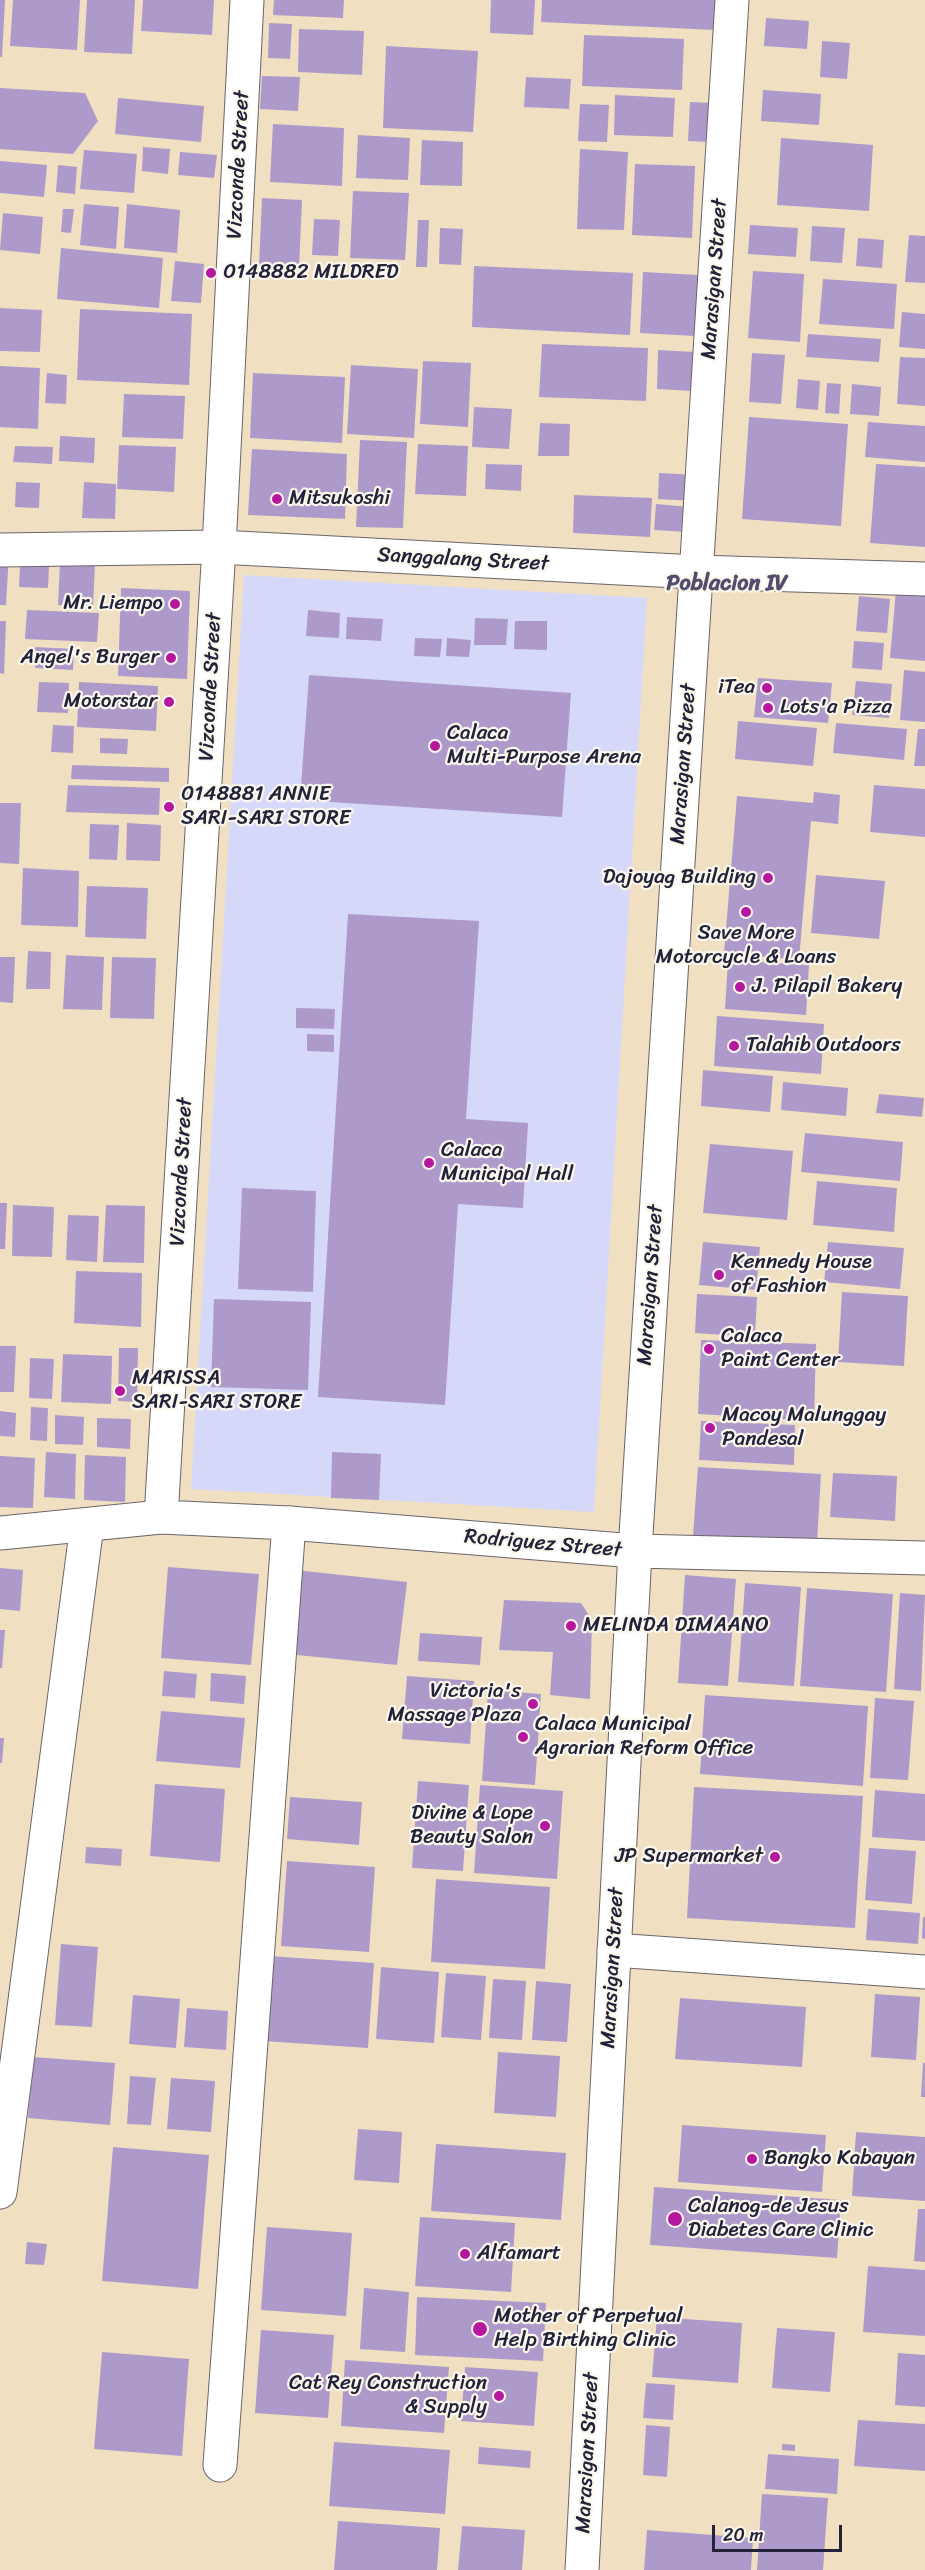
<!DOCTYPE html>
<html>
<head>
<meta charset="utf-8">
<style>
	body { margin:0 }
	#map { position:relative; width:925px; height:2570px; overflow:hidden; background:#f0e0c1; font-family:Sriracha,sans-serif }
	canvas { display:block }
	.scale { position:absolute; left:712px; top:2525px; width:130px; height:27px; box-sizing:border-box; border:3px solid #22223b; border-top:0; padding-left:8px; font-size:18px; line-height:21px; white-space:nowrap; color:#22223b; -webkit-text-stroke:4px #fbf7ec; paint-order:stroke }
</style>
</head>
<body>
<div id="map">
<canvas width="925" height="2570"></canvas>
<div class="scale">20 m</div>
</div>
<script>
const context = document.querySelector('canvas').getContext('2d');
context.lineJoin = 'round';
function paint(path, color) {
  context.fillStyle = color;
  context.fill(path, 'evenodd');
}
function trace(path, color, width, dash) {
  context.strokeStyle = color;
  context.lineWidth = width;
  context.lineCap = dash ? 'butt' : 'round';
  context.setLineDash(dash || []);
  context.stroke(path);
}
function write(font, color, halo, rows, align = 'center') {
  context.font = font + ' Sriracha,sans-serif';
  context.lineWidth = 4.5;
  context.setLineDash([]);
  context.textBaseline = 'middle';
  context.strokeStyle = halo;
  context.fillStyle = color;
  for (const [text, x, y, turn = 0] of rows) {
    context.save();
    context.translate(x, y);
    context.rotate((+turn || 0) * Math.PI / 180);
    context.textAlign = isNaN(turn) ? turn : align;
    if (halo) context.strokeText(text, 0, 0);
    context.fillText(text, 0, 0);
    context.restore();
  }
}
paint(new Path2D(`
	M244,575l403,23 -53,914 -403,-23z`), '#d5d8f9');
paint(new Path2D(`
	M0,0h5l-3,57h-2z
	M13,0h67l-3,50 -67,-4z
	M87,0h48l-3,54 -48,-2z
	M143,0h71l-2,35 -71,-4z
	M274,0h70l-1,18 -70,-3z
	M491,0h44l-2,35 -43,-2z
	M542,0h176l-2,30 -175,-8z
	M766,18l43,3 -2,28 -43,-3z
	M269,23l23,1 -2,35 -22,-1z
	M299,29l65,2 -2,44 -64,-3z
	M584,35l100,4 -2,51 -100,-4z
	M822,41l28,2 -3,36 -27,-2z
	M386,46l92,5 -5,81 -90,-4z
	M262,76l38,1 -2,34 -38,-2z
	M526,77l45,2 -2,30 -45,-2z
	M0,88l85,5 13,28 -25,33 -73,-5z
	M763,90l58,4 -2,31 -58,-4z
	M615,95l60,3 -2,39 -59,-2z
	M118,98l86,8 -3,36 -86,-8z
	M690,102l22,1 -2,39 -22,-1z
	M580,104l29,1 -2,37 -29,-1z
	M273,124l71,4 -2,58 -72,-4z
	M358,135l52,3 -2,42 -52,-2z
	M781,138l92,7 -4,66 -92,-6z
	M422,140l41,2 -1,44 -42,-1z
	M143,147l27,2 -2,25 -26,-3z
	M580,149l48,3 -4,78 -47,-1z
	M84,150l53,4 -3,39 -54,-4z
	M180,152l37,3 -3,23 -36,-3z
	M0,161l47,4 -3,32 -44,-4z
	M635,164l60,2 -3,72 -60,-3z
	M58,165l19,2 -2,27 -19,-2z
	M353,191l56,2 -4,67 -55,-2z
	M262,198l40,2 -3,67 -40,-1z
	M84,204l35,3 -3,42 -36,-4z
	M127,204l53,6 -3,43 -53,-5z
	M63,209h11l-3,24 -10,-1z
	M3,213l40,4 -3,37 -40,-4z
	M314,219l26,1 -2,36 -26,-1z
	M418,220h11l-2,47h-11z
	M750,225l48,3 -2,29 -48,-3z
	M812,226l33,2 -3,35 -32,-2z
	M440,228l23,1 -2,36 -22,-1z
	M909,235l16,1v47l-20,-1z
	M858,238l26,2 -2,28 -26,-2z
	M61,248l102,10 -4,50 -102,-9z
	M175,261l29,3 -3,39 -30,-2z
	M474,266l159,7 -3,62 -158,-8z
	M753,271l51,3 -4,68 -52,-4z
	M643,272l55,3 -3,61 -55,-3z
	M823,279l74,5 -3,45 -75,-5z
	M0,308l42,2 -2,42 -40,-1z
	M80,309l112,5 -3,71 -112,-5z
	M902,312l23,2v35l-26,-2z
	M808,334l73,5 -2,23 -73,-5z
	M542,344l106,4 -2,53 -107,-4z
	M658,350l37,2 -2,39 -36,-2z
	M752,353l33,2 -4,49 -32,-2z
	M900,357l25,1v48l-28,-2z
	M423,361l48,2 -3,64 -48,-3z
	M351,365l67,4 -4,69 -67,-4z
	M0,366l40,2 -2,61 -38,-2z
	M47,373l20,2 -1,29 -21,-1z
	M253,373l92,4 -3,66 -92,-5z
	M798,379l22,2 -2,29 -22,-2z
	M827,383l14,1 -2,30 -14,-1z
	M852,384l29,3 -2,29 -29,-2z
	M124,394l61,2 -2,43 -61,-2z
	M474,407l38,2 -3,40 -37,-2z
	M749,417l99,7 -7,102 -99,-7z
	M868,422l57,4v36l-60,-5z
	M540,423l30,1 -1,32h-31z
	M60,436l35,2 -1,25 -35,-2z
	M360,440l47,2 -4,86 -47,-1z
	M418,444l50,2 -2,50 -51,-2z
	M119,445l57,2 -2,45 -57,-3z
	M15,446l38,1 -1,17 -39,-2z
	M252,449l95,5 -2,65 -97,-4z
	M486,464l36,1 -1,26 -36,-2z
	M876,464l49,3v80l-55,-4z
	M659,473l37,2 -1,26 -37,-2z
	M16,482l24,1 -1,25 -24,-1z
	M84,482l32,2 -1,35 -33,-1z
	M574,495l78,3 -2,39 -77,-4z
	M656,504l33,3 -1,25 -34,-2z
	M0,553h9l-3,52h-6z
	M60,562l35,2 -2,42 -35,-1z
	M20,565l29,1 -1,22 -29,-1z
	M121,588l69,3 -3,88 -69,-3z
	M896,590l29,3v68l-35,-3z
	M859,596l31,3 -3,34 -31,-2z
	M27,610l72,3 -2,29 -72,-3z
	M308,610l32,3 -1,25 -33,-2z
	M347,617l36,2 -2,22 -35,-2z
	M475,618l33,1 -2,26h-32z
	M0,621h6l-2,53 -4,-1z
	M515,621h32v29l-33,-1z
	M415,638l27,1 -2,18 -26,-1z
	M447,638l24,2 -2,17 -23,-1z
	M854,641l30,2 -2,27 -30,-2z
	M35,647l39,2 -1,21 -38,-2z
	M904,670l21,2v50l-25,-2z
	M309,675l262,18 -9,124 -262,-17z
	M758,678l74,5 -4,40 -74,-6z
	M856,681l36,3 -3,34 -37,-3z
	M39,682l30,1 -1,30 -31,-1z
	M79,682l79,4 -2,45 -79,-4z
	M738,721l79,7 -4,38 -78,-7z
	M836,723l71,6 -3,31 -71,-7z
	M53,725l21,1 -1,27 -22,-1z
	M918,729h7v37h-11z
	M100,738l28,1 -1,15 -27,-1z
	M72,765l97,3v14l-98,-3z
	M68,785l92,3 -1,27 -93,-3z
	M874,785l51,4v48l-55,-5z
	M814,792l26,3 -2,29 -27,-3 -12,139 -75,-7 13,-157 76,7z
	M0,803h21l-2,61 -19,-1z
	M127,823l34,2 -1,36 -34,-1z
	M90,824l29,1 -2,35 -28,-1z
	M23,868l56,3 -1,56 -57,-2z
	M816,875l69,6 -6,58 -68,-6z
	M87,886l61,2 -2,51 -61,-2z
	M348,914l131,7 -13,198 62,4 -5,85 -65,-4 -13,201 -127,-8z
	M28,951l23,1 -1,37h-24z
	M66,955l38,2 -2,53 -39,-1z
	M0,957h15l-2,46 -13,-1z
	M112,957l44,1 -2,61 -44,-1z
	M728,960l81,5 -3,50 -81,-6z
	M296,1008l39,1 -1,20 -38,-1z
	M717,1016l107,8 -3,50 -107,-8z
	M307,1034l27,1v17l-27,-1z
	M703,1070l70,6 -3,36 -69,-6z
	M783,1082l65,6 -2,28 -65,-6z
	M879,1094l45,4 -2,19 -46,-4z
	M805,1133l98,9 -3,39 -99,-9z
	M710,1144l83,7 -6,69 -84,-7z
	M817,1181l80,7 -3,44 -81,-7z
	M242,1188l74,3 -3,101 -75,-3z
	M0,1203h7l-2,46h-5z
	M13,1205l41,2 -2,50 -40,-1z
	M106,1205l39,1 -1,57 -41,-1z
	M68,1215l31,1 -2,46 -31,-2z
	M703,1242l57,5 -4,43 -57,-5z
	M828,1242l76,6 -4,41 -76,-7z
	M76,1271l66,2 -1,54 -67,-4z
	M842,1292l66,4 -4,70 -66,-4z
	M697,1294l60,3 -2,40 -60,-4z
	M214,1299l97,3 -3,88 -97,-3z
	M701,1340l115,4 -2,77 -116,-7z
	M0,1346h16l-2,46h-14z
	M119,1348h19l-1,54 -19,-1z
	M63,1354l49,2 -1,48 -50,-2z
	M30,1358l24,1 -2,40 -23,-1z
	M31,1407l17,1 -1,33 -17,-1z
	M0,1411l16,2 -1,24 -15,-1z
	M55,1415l29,2 -1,28 -28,-1z
	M97,1418l34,1 -1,30 -33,-2z
	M701,1421l94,4 -1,40 -95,-5z
	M46,1452l30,2 -1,45 -31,-2z
	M332,1452l49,2 -2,46 -48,-2z
	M85,1455l41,2 -1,45 -41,-2z
	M0,1456l35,2 -2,50 -33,-1z
	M698,1467l123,7 -4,69 -124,-7z
	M833,1473l64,3 -2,45 -65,-4z
	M168,1567l91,7 -8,91 -90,-7z
	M0,1568l23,2 -3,41 -20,-2z
	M295,1570l112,12 -10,83 -110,-11z
	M685,1575l51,4 -8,107 -50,-3z
	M745,1583l56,4 -7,99 -56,-4z
	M807,1588l86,6 -7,98 -86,-6z
	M900,1593l25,2 -4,96 -27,-2z
	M504,1600l77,3 11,17 -2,79 -40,-4 3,-43 -54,-2z
	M0,1630h5l-3,38h-2z
	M420,1633l62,4 -2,28 -62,-4z
	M164,1671l33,3 -2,24 -33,-2z
	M211,1673l35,3 -2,28 -34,-3z
	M407,1676l67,5 -4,63 -68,-5z
	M488,1690l53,4 -6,91 -53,-4z
	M705,1695l163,11 -5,80 -163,-12z
	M875,1698l39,3 -6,79 -38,-2z
	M161,1711l84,7 -5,50 -84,-7z
	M0,1738h4l-2,25h-2z
	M418,1781l51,4 -6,86 -51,-3z
	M155,1784l70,5 -5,73 -70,-6z
	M480,1785l83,6 -6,88 -83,-6z
	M694,1787l169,9 -8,132 -168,-10z
	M875,1790l50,4v47l-53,-4z
	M290,1797l72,5 -3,43 -72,-6z
	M86,1847l36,2 -1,17 -36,-3z
	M869,1848l47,3 -4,53 -47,-4z
	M287,1861l88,6 -6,85 -88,-6z
	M436,1879l114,8 -5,82 -114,-7z
	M868,1909l52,4 -2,31 -52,-4z
	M923,1917h2v22l-3,-1z
	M61,1944l37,3 -6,80 -37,-2z
	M268,1956l106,7 -6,85 -105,-7z
	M381,1967l58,5 -5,71 -58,-4z
	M446,1973l40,3 -5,64 -40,-3z
	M493,1979l33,2 -4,59 -33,-2z
	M536,1981l35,3 -4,58 -35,-2z
	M875,1994l45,3 -4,63 -45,-3z
	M133,1995l47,4 -4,49 -47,-4z
	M680,1998l126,9 -4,60 -127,-8z
	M187,2008l41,3 -2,39 -42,-3z
	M498,2052l62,4 -4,61 -62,-4z
	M33,2057l82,6 -5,62 -82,-7z
	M923,2063h2v34h-4z
	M130,2076l26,2 -5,47 -24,-1z
	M171,2078l44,3 -4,51 -44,-3z
	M682,2125l144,10 -4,57 -144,-10z
	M358,2129l44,3 -3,51 -45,-3z
	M856,2132l69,5v64l-73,-5z
	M436,2144l130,9 -5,67 -130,-9z
	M113,2147l96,8 -11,134 -96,-8z
	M654,2187l187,13 -4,58 -187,-13z
	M918,2209h7v53l-11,-1z
	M420,2217l95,6 -4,69 -96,-6z
	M267,2227l85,6 -6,83 -85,-6z
	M27,2242l20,2 -3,21 -19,-1z
	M868,2266l57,4v66l-62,-4z
	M364,2288l45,4 -4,60 -45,-3z
	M417,2297l129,6 -3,58 -128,-6z
	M657,2317l85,6 -4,60 -86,-6z
	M777,2328l58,4 -5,60 -58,-4z
	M261,2330l73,5 -6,83 -73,-5z
	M102,2352l87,7 -7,97 -88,-7z
	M898,2353l27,2v52l-30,-2z
	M345,2360l104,7 -5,66 -103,-7z
	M465,2367l73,5 -4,54 -73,-5z
	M646,2383l29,2 -2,35 -30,-2z
	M858,2420l67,4v47l-71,-5z
	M646,2425l24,2 -3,50 -24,-2z
	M334,2442l116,8 -5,64 -116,-8z
	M782,2444l13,1v6l-13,-1z
	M479,2447l52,4 -1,17 -52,-4z
	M768,2454l71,5 -2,35 -72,-5z
	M762,2494l66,4 -5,72h-66z
	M338,2521l102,7 -3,42h-103z
	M462,2526l63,4 -3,40h-64z
	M647,2530l106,8 -2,32h-107z`), '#ae9aca');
const street = new Path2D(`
	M0,550l219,-3 477,25 229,7
	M635,1551l290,7
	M614,1950l311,22
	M0,2192l87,-667
	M220,2465l69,-942`);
const secondary = new Path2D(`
	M161,1517l58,-970 28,-547
	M0,1533l161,-16 128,6 346,28
	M582,2570l53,-1019 97,-1551`);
trace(street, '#6a646a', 35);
trace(secondary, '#6a646a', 35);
trace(street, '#fff', 33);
trace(secondary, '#fff', 33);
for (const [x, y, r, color] of [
	[211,273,6,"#b5179e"],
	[277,499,6,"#b5179e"],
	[175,604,6,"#b5179e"],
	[171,658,6,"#b5179e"],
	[767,688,6,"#b5179e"],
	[169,702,6,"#b5179e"],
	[768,708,6,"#b5179e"],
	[435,746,6,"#b5179e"],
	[169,807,6,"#b5179e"],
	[768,878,6,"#b5179e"],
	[746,912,6,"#b5179e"],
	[740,987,6,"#b5179e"],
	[734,1046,6,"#b5179e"],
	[429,1163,6,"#b5179e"],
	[719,1275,6,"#b5179e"],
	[709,1349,6,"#b5179e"],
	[120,1391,6,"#b5179e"],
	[710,1428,6,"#b5179e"],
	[571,1626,6,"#b5179e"],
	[533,1704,6,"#b5179e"],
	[523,1737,6,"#b5179e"],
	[545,1826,6,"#b5179e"],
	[775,1857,6,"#b5179e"],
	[752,2159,6,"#b5179e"],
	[675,2219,8,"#b5179e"],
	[465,2254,6,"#b5179e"],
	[480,2329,8,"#b5179e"],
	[499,2396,6,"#b5179e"]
]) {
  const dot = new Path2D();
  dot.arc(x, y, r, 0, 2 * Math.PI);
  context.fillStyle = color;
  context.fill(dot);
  trace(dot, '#fbf7ec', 2);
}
write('21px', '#22223b', '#fbf7ec', [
	["Vizconde Street",239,165,-87],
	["Marasigan Street",715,279,-86],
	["Sanggalang Street",463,560,3],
	["Vizconde Street",211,687,-87],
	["Marasigan Street",684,764,-86],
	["Vizconde Street",182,1172,-87],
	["Marasigan Street",651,1285,-86],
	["Rodriguez Street",543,1544,5],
	["Marasigan Street",613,1968,-87],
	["Marasigan Street",588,2453,-87]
]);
write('21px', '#22223b', '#fbf7ec', [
	["0148882 MILDRED",223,273],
	["Mitsukoshi",289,499],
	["Mr. Liempo",163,604,"right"],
	["Angel's Burger",159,658,"right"],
	["iTea",755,688,"right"],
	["Motorstar",157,702,"right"],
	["Lots'a Pizza",780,708],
	["Calaca",447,734],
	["Multi-Purpose Arena",447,758],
	["0148881 ANNIE",181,795],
	["SARI-SARI STORE",181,819],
	["Dajoyag Building",756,878,"right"],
	["Save More",746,934,"center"],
	["Motorcycle & Loans",746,958,"center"],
	["J. Pilapil Bakery",752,987],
	["Talahib Outdoors",746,1046],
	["Calaca",441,1151],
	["Municipal Hall",441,1175],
	["Kennedy House",731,1263],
	["of Fashion",731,1287],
	["Calaca",721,1337],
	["Paint Center",721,1361],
	["MARISSA",132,1379],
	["SARI-SARI STORE",132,1403],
	["Macoy Malunggay",722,1416],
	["Pandesal",722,1440],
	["MELINDA DIMAANO",583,1626],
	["Victoria's",521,1692,"right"],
	["Massage Plaza",521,1716,"right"],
	["Calaca Municipal",535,1725],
	["Agrarian Reform Office",535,1749],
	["Divine & Lope",533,1814,"right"],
	["Beauty Salon",533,1838,"right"],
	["JP Supermarket",763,1857,"right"],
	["Bangko Kabayan",764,2159],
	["Calanog-de Jesus",688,2207],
	["Diabetes Care Clinic",688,2231],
	["Alfamart",477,2254],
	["Mother of Perpetual",494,2317],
	["Help Birthing Clinic",494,2341],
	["Cat Rey Construction",487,2384,"right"],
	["& Supply",487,2408,"right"]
], 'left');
write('bold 22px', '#534c6d', '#fbf7ec', [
	["Poblacion IV",727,584]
]);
</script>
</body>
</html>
